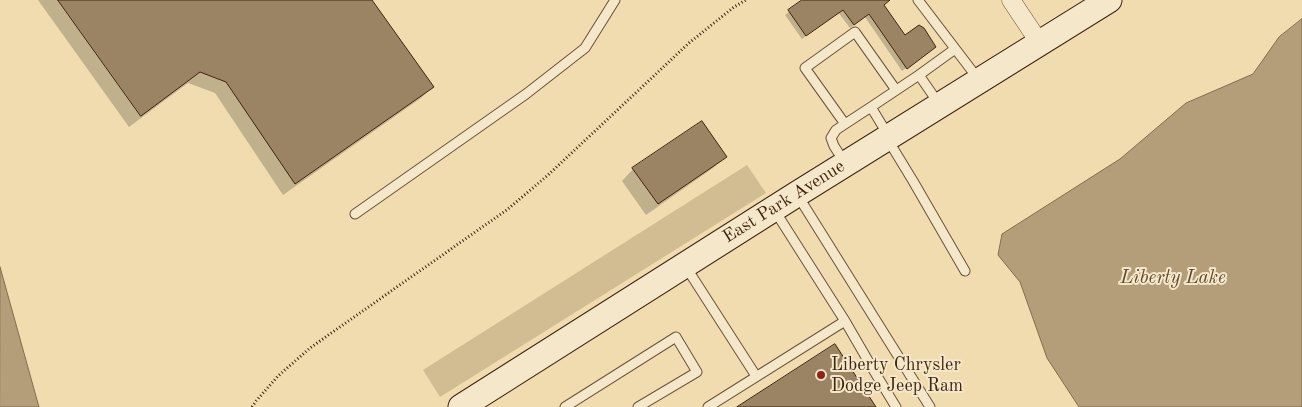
<!DOCTYPE html>
<html>
<head>
<meta charset="utf-8">
<style>
	body { margin:0 }
	canvas { display:block; background:#f0dcae }
</style>
</head>
<body>
<canvas width="1302" height="407"></canvas>
<script>
const context = document.querySelector('canvas').getContext('2d');
context.lineJoin = 'round';
function paint(path, color) {
  context.fillStyle = color;
  context.fill(path, 'evenodd');
}
function trace(path, color, width, dash) {
  context.strokeStyle = color;
  context.lineWidth = width;
  context.lineCap = dash ? 'butt' : 'round';
  context.setLineDash(dash || []);
  context.stroke(path);
}
function write(font, color, halo, rows, align = 'center') {
  context.font = font + ' "Old Standard TT",serif';
  context.lineWidth = 4;
  context.setLineDash([]);
  context.textBaseline = 'middle';
  context.strokeStyle = halo;
  context.fillStyle = color;
  for (const [text, x, y, turn = 0] of rows) {
    context.save();
    context.translate(x, y);
    context.rotate((+turn || 0) * Math.PI / 180);
    context.textAlign = isNaN(turn) ? turn : align;
    if (halo) context.strokeText(text, 0, 0);
    context.fillText(text, 0, 0);
    context.restore();
  }
}
paint(new Path2D(`
	M747,165l19,28 -326,204 -17,-27z`), '#d2bd93');
const water = new Path2D(`
	M1302,19v388h-223l-32,-49 -27,-76 -22,-27 4,-21 118,-75 66,-56 67,-29 26,-37z
	M0,267l39,140h-39z`);
paint(water, '#b49d79');
trace(water, '#856d4f', 1);
paint(new Path2D(`
	M38,0h333l61,87 -11,11 -138,97 -68,-102 -27,-10 -59,44z
	M804,0h86l-7,5 22,31 30,11 -33,24 -37,-54 -15,11 -12,-16 -36,27 -17,-24z
	M725,157l-12,11 -67,47 -24,-34 11,-12z`), '#0003');
const building = new Path2D(`
	M58,0h314l62,87 -139,97 -69,-102 -26,-10 -59,44z
	M802,0h88l-6,5 21,30 14,-10 5,3 12,19 -29,22 -38,-55 -15,11 -11,-15 -37,26 -18,-26z
	M702,121l25,36 -69,47 -26,-36z
	M835,344l41,63h-139z`);
paint(building, '#9b8463');
trace(building, '#3f2411', 1);
const service = new Path2D(`
	M918,0l61,80
	M919,75l36,-26
	M871,107l-26,17 -40,-56 50,-36 41,58
	M845,124l-9,6 -5,8 3,8 11,17
	M888,135l-17,-28 48,-32 20,29
	M888,140l25,41 52,90
	M798,196l132,211
	M775,211l70,110 29,50 22,36
	M355,214l171,-120 59,-46 30,-48
	M686,267l70,109
	M565,407l111,-70 21,35 -59,35
	M708,407l137,-86`);
const minor = new Path2D(`
	M1011,0l28,42`);
const secondary = new Path2D(`
	M461,407l336,-213 312,-194`);
trace(service, '#6b5238', 11);
trace(minor, '#6b5238', 19);
trace(secondary, '#3f2411', 27);
trace(new Path2D(`
	M252,407l4,-6 22,-25 32,-28 198,-139 40,-34 141,-132 45,-36 12,-7`), '#3f2411', 3, [1, 2.5]);
trace(service, '#f5e8ca', 9);
trace(minor, '#f5e8ca', 18);
trace(secondary, '#f5e8ca', 25);
for (const [x, y, r, color] of [
	[821,375,5,"#8f2418"]
]) {
  const dot = new Path2D();
  dot.arc(x, y, r, 0, 2 * Math.PI);
  context.fillStyle = color;
  context.fill(dot);
  trace(dot, '#f5e8ca', 2);
}
write('18px', '#3f2411', '#f5e8ca', [
	["East Park Avenue",784,202,-32]
]);
write('18px', '#3f2411', '#f5e8ca', [
	["Liberty Chrysler",831,365],
	["Dodge Jeep Ram",831,386]
], 'left');
write('italic 19px', '#624830', '#f5e8ca', [
	["Liberty Lake",1173,278]
]);
</script>
</body>
</html>
